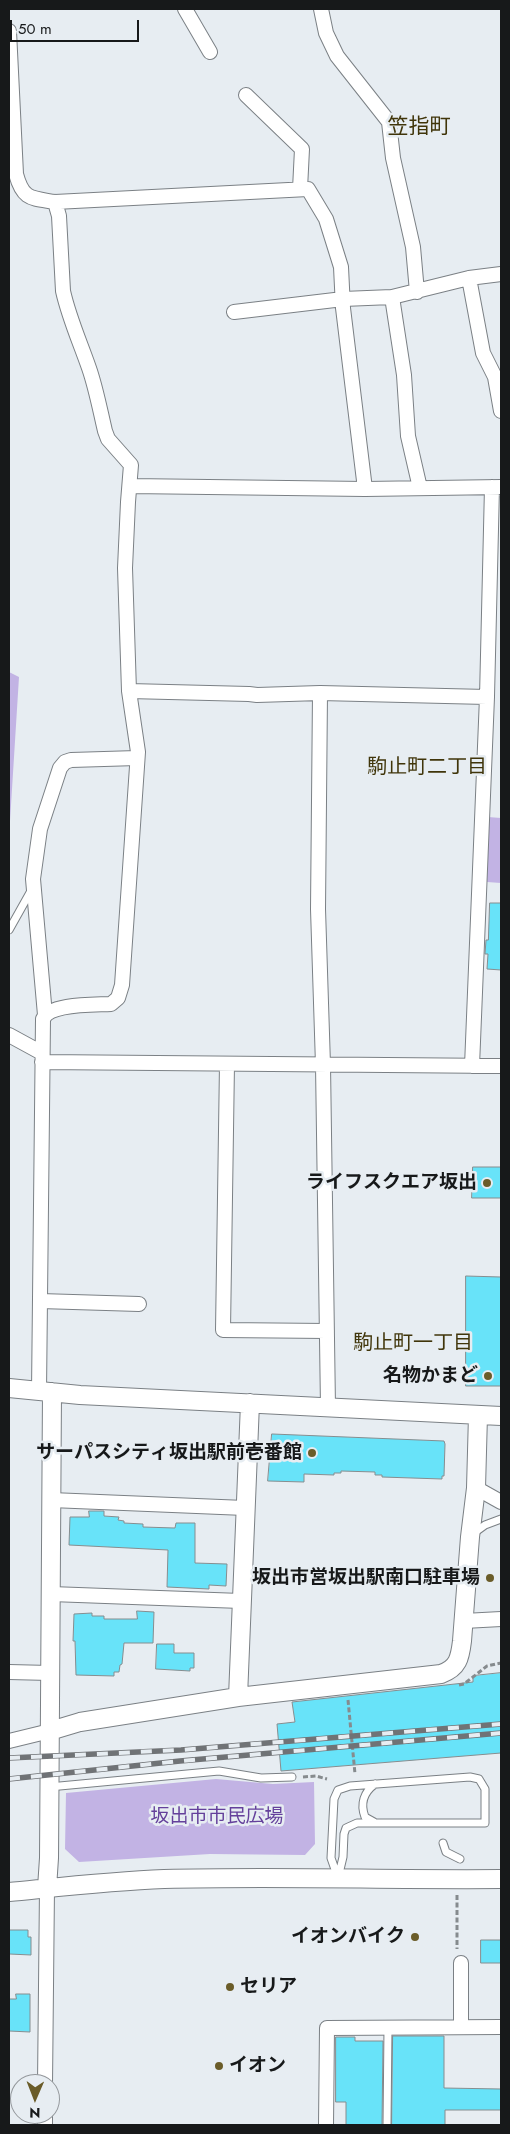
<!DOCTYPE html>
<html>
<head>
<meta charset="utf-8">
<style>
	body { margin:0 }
	#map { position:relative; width:510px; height:2134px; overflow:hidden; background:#e7edf2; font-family:Jost,sans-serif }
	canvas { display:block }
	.frame { position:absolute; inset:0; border:10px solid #17191a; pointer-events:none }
	.north { position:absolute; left:10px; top:2074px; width:50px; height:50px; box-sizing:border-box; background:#e7edf2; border:1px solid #94989c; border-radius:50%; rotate:181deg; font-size:14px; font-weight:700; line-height:20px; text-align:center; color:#17191a }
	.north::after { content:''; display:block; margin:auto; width:18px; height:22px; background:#6a5c29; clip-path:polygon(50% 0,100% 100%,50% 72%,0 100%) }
	.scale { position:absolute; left:10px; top:20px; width:129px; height:22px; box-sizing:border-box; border:2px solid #17191a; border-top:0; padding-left:6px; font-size:15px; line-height:18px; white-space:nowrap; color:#17191a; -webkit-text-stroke:4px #e7edf2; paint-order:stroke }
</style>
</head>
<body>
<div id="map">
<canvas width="510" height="2134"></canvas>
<div class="frame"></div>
<div class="north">N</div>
<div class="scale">50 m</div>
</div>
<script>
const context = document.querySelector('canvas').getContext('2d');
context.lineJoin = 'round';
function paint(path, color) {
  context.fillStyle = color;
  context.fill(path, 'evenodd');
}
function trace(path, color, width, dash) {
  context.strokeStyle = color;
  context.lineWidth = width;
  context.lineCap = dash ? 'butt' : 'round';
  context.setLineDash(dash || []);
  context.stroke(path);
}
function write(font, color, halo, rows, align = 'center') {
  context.font = font + ' Jost,"Noto Sans JP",sans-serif';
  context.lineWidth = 5;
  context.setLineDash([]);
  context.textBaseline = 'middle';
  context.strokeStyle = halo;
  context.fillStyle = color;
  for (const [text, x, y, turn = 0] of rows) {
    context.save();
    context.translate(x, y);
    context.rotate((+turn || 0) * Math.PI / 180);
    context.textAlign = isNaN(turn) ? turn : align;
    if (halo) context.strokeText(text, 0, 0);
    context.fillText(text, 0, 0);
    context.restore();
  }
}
paint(new Path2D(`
	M9,672l10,5 -10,160z
	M488,817l13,1v65l-14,-1z
	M216,1779l57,5 41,-2 1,62 -10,11 -95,-1 -131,8 -14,-13 1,-56z`), '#c2b3e4');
const building = new Path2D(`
	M490,903h11v67l-14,-1 1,-15h-3l1,-14h2z
	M473,1167h28v31h-29z
	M466,1276l35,1v109h-35z
	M272,1434l172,7 1,3 -1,32h-2v3l-60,-2v-2h-7v-3l-34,-1v2h-7v2l-30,-1v8l-36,-1z
	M89,1511h15v5l15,1 -1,3 6,1v2l19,1v3l32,1 1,-5h19v40l32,1 -1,22 -17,-1v4l-42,-2 1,-37 -99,-5 1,-28h19z
	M137,1611l17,1 -1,31h-29l-2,21 -2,1 -1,7h-5v4l-38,-1 -1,-34h-2l1,-27 18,-1v3h12v3h33z
	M157,1644h17v9h20v15h-4v3l-34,-2z
	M501,1673v80l-220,18 -4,-47 18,-2 -3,-20 181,-20v-6z
	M9,1930h19v7h3v18l-22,-1z
	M481,1940h20v23h-20z
	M16,1994h14v38l-21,-1v-32h7z
	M393,2036h51v52l57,1v21h-56v15h-53z
	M336,2037h19v4h28l-1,84h-36v-23h-10z`);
paint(building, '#68e3f9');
trace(building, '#868d8f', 1);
const service = new Path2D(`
	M9,930l23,-41
	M474,1533l11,-8 16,-6
	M470,1777l9,2 6,10v34h-128l-11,5 -2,6 -1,23 -5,21 -7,-20 3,-59 4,-9 12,-4z
	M49,1787l170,-16 42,7 31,-1
	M374,1822l-9,-5c-5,-13 -1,-25 10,-33
	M443,1843l3,9 14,7
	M387,2125l1,-97`);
const minor = new Path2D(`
	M185,9l25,43
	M321,9l5,24 11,23 52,66 4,36 20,89 4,45
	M9,31l7,143c7,26 15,24 39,28l4,14 4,75c6,27 17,51 26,77 7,20 11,42 16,63l3,8 23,26 -3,37 -3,66 4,123 9,61 -16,233 -4,13 -7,6c-16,1 -61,-1 -68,15l-4,372
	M246,95l56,54 -2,40
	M55,202l253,-13 18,30 15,48 2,41 22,181
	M469,278l14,75 12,24 6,34
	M392,297l12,78 4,61 12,52
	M234,312l109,-13 49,-2 77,-19 32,-4
	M130,486l235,3 136,-2
	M129,691l120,3 8,1 63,-2 167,4
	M320,693l-2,216 5,156 5,342
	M45,1015l-12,-136 7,-50 20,-61 5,-6 6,-2 66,-2
	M9,1035l33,18
	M42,1062l459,4
	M227,1064l-4,266 104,1
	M472,1066l15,-369 5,-210
	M40,1301l99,3
	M476,1488l25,14
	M51,1500l194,8
	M51,1594l190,7
	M464,1621l37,-2
	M9,1672l41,1
	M9,1741l41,-10
	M461,2027v-64
	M45,2084l2,-196
	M45,2125v-11
	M326,2125l1,-97 174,-1`);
const tertiary = new Path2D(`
	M9,1388l71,7 421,21
	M238,1697l12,-294
	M50,1731l30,-9 158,-25 203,-23c17,-6 19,-16 21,-33l8,-104 6,-49 2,-73
	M47,1888l2,-30 3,-466
	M9,1892c51,-5 103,-11 155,-13 112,-3 225,1 337,0`);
trace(service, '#7b8085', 9);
trace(minor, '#7b8085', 16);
trace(tertiary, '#7b8085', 20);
trace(new Path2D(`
	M459,1685l5,-1 23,-18 14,-3
	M348,1700l7,74
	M303,1777l13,-1 11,3
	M457,1895v54`), '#868b8e', 3, [5, 2.5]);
trace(service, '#fff', 7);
trace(minor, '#fff', 14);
trace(tertiary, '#fff', 18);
const rail = new Path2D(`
	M9,1758l172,-8 320,-26
	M9,1779l171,-18 321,-28`);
trace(rail, '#707376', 5.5);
trace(rail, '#e7edf2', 4, [11]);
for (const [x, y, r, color] of [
	[487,1183,5,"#6a5c29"],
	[488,1376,5,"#6a5c29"],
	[312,1453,5,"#6a5c29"],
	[490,1578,5,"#6a5c29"],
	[415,1937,5,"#6a5c29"],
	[230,1987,5,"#6a5c29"],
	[219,2066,5,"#6a5c29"]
]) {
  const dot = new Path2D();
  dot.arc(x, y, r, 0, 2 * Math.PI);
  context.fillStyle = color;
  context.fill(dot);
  trace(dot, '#e7edf2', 2);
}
write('bold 19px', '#17191a', '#e7edf2', [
	["ライフスクエア坂出",477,1183],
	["名物かまど",478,1376],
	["サーパスシティ坂出駅前壱番館",302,1453],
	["坂出市営坂出駅南口駐車場",480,1578],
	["イオンバイク",405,1937],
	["セリア",240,1987,"left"],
	["イオン",229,2066,"left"]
], 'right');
write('19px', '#64409b', '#e7edf2', [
	["坂出市市民広場",217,1817]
]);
write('20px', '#40350a', '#e7edf2', [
	["駒止町二丁目",427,768],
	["駒止町一丁目",413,1344]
]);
write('21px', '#40350a', '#e7edf2', [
	["笠指町",419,128]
]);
</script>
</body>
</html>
